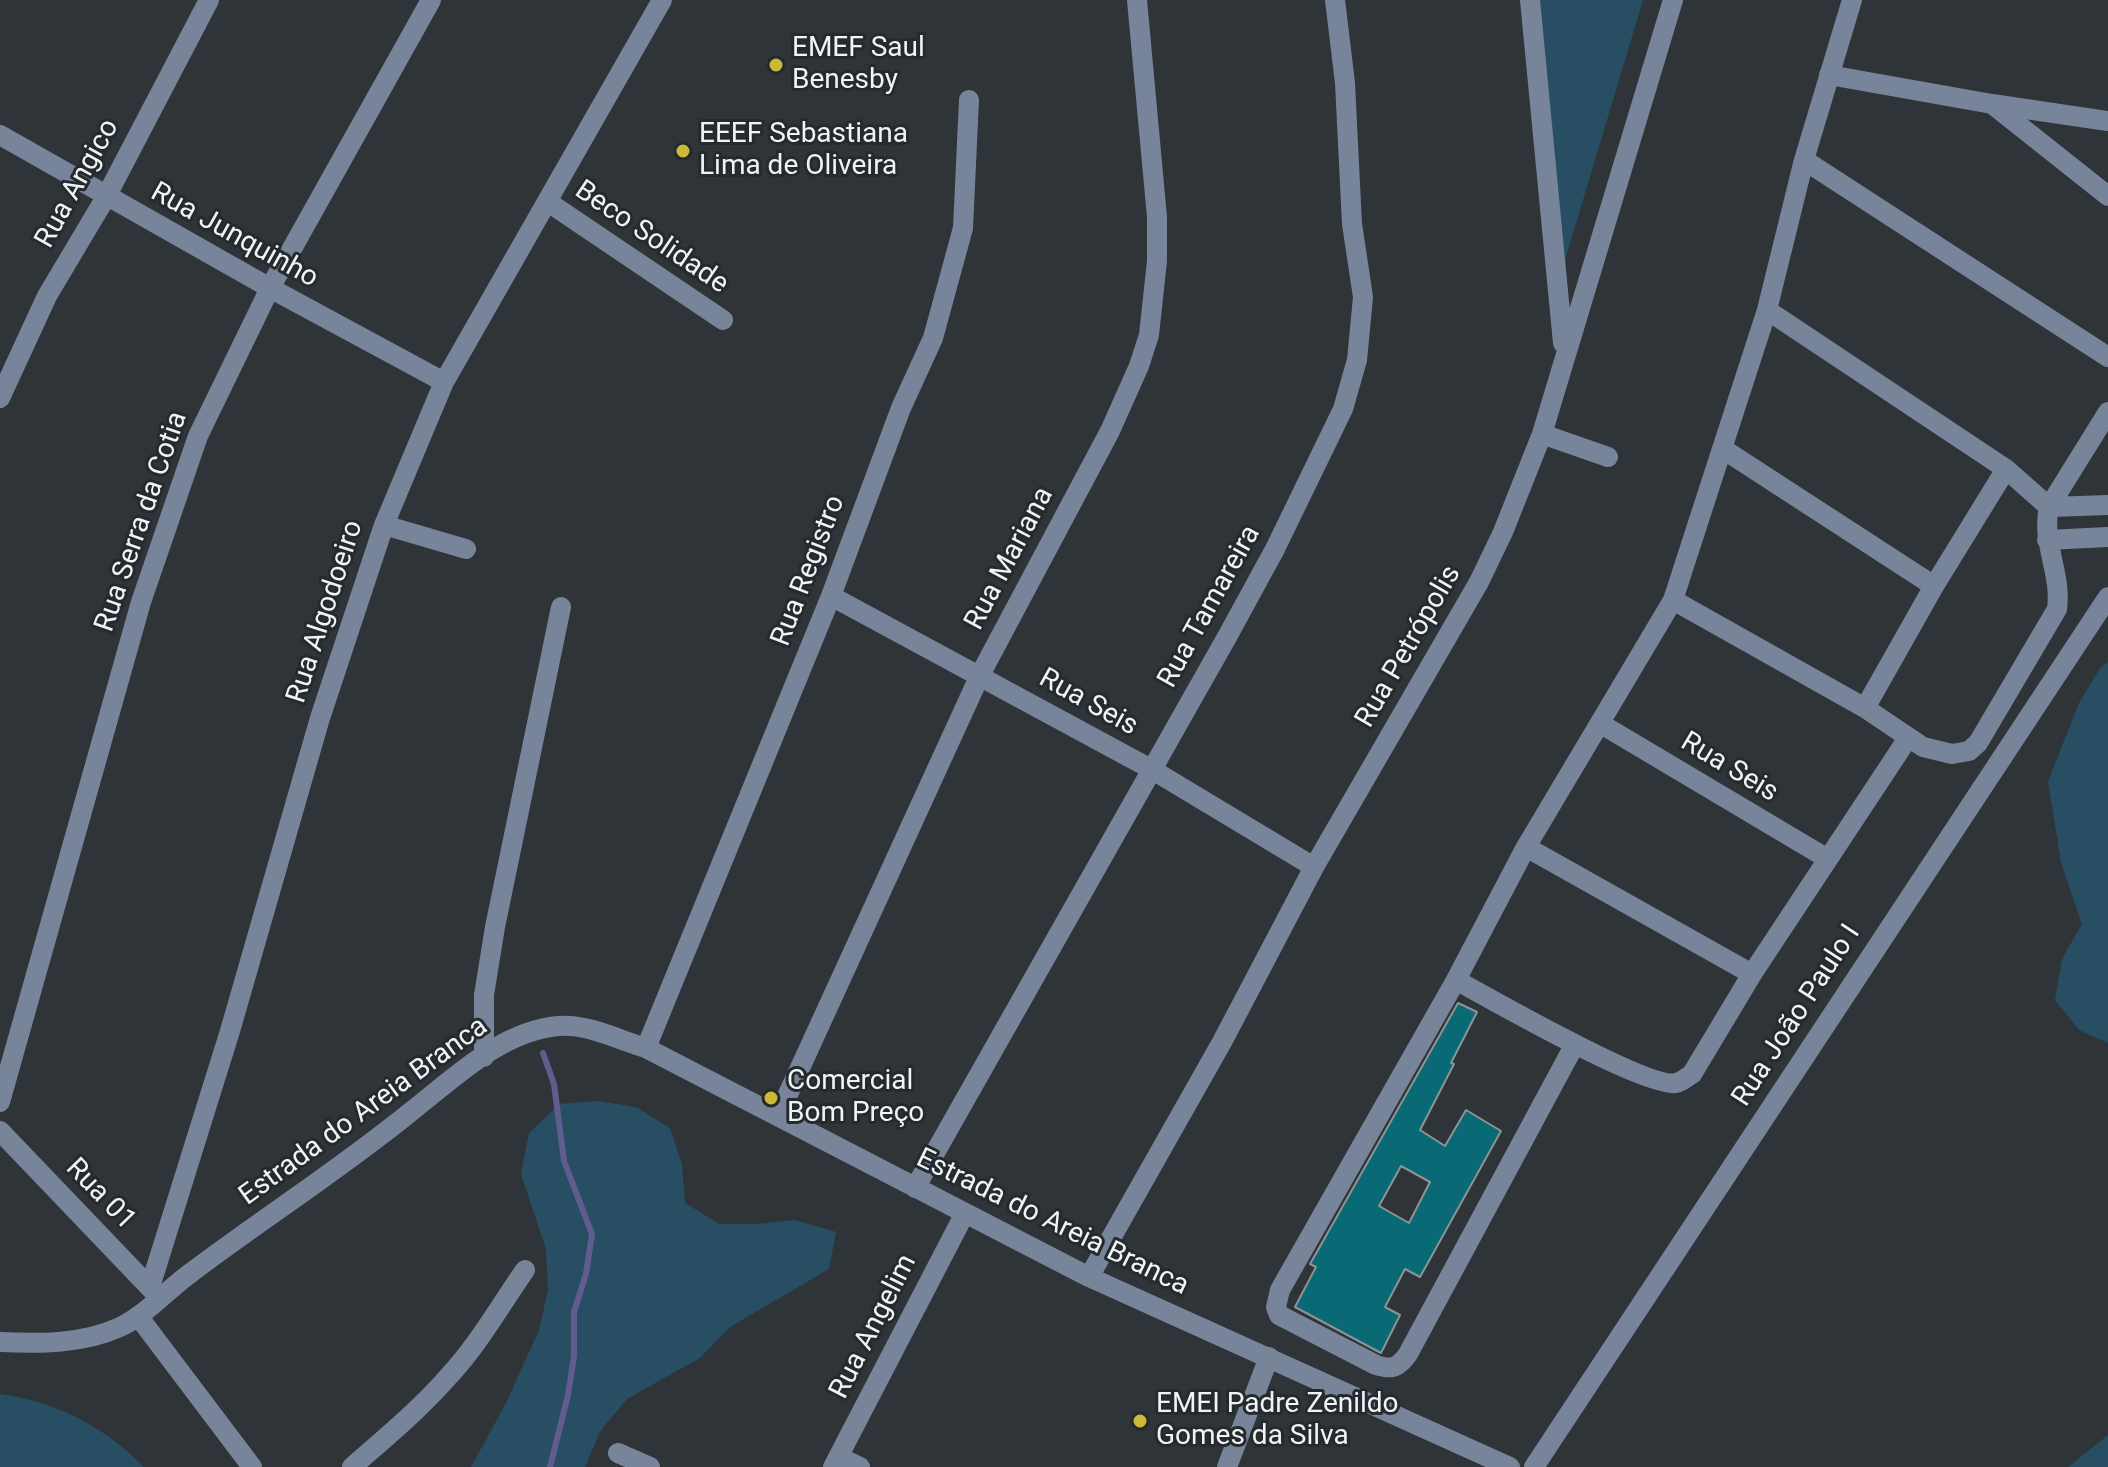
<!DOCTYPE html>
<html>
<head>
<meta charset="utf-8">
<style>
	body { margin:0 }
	canvas { display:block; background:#2e3437 }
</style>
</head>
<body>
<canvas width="2108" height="1467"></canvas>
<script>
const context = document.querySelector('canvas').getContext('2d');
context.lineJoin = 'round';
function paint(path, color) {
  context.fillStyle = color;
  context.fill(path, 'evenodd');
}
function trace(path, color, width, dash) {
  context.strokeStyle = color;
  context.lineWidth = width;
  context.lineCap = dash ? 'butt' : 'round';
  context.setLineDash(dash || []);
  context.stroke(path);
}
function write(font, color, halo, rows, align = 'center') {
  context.font = font + ' Roboto,sans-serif';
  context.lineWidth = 6;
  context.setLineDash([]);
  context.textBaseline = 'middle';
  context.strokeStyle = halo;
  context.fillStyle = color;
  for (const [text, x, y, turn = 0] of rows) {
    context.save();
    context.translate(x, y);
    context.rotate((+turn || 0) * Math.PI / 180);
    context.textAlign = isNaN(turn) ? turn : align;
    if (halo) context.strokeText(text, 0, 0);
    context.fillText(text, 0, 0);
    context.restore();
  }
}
paint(new Path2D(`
	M1533,0h110l-93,310z
	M2108,662v381l-29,-13 -24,-30 7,-41 20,-35 -21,-61 -13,-82 31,-78 21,-35z
	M598,1101l38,6 34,21 12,36 3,39 34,21h38l38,-4 41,12 -7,37 -99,58 -30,31 -73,41 -26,31 -16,37h-114l35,-64 33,-73 9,-40 -2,-41 -25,-75 8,-41 30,-29z
	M0,1394c55,7 105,33 144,73h-144z
	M2108,1435v32h-40z`), '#274e63');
trace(new Path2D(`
	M543,1053l11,31 10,77 28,73 -6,40 -12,38v44l-6,39 -18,72`), '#615c8f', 6);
const building = new Path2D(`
	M1458,1003l19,9 -26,51 3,1 -34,66 25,16 21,-36 35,21 -81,146 -15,-8 -20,38 15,8 -19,38 -86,-46 21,-40 -6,-3zM1401,1166l29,16 -21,41 -30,-17z`);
paint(building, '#096974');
trace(building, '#8b9496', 2);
trace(new Path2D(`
	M1530,0l33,343
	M1829,75l163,29 116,17
	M1992,104l116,92
	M0,135l270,153 174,94
	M1804,160l304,197
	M548,202l175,118
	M1767,310l239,159 43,38
	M0,398l47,-102 59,-99 103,-197
	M1542,434l66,23
	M1723,449l211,137
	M2049,507l59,-2
	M384,525l82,24
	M2047,540l61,-3
	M831,596l320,173 163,98
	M1673,600l192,108 58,39 29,7 17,-3 9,-8 79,-134c5,-36 -16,-66 -8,-102l59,-95
	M1865,708l69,-122 72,-117
	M1601,724l227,135
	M1526,847l226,127
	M1456,980c33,18 192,109 220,103 5,-1 11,-6 16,-9l60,-100 156,-236
	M1575,1044l-167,310c-10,14 -16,16 -32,11l-97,-50 -3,-8 4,-17 176,-310 70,-133 147,-247 94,-290 37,-150 48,-160
	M646,1048l185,-452 70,-188 32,-70 30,-110 6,-128
	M484,1057v-62l11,-68 66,-320
	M0,1102l141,-500 57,-166 72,-148 161,-288
	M778,1116l202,-441 130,-244 29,-65 10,-31 8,-74v-44l-20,-217
	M0,1131l158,165
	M915,1188l312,-551 48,-88 68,-140 14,-49 6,-63 -11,-73 -7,-141 -10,-83
	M1089,1277l133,-235 92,-175 165,-285 24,-50 39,-98 131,-434
	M150,1287l80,-256 90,-313 64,-193 60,-143 218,-382
	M138,1316l114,151
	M0,1342c40,2 83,2 120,-15 26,-12 48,-38 72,-55 73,-55 150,-104 221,-162 42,-33 89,-79 145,-84 28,-3 61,14 88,22l443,229 421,190
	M618,1453l32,14
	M839,1457l21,10
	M352,1467c33,-29 67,-57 96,-90 30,-32 52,-71 77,-107
	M833,1467l132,-254
	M1227,1467l42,-110
	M1534,1467l574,-870`), '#778499', 20);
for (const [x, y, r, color] of [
	[776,65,8,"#cdb938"],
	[683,151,8,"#cdb938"],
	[771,1098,8,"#cdb938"],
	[1140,1421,8,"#cdb938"]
]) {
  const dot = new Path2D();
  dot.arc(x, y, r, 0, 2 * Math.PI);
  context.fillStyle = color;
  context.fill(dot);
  trace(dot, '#242a2d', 3);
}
write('28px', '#f0f4f7', '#242a2d', [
	["EMEF Saul",792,49],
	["Benesby",792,81],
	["EEEF Sebastiana",699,135],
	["Lima de Oliveira",699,167],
	["Comercial",787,1082],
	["Bom Preço",787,1114],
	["EMEI Padre Zenildo",1156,1405],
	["Gomes da Silva",1156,1437]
], 'left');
write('28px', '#f0f4f7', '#242a2d', [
	["Rua Angico",78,184,-61],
	["Rua Junquinho",234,236,29],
	["Beco Solidade",651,238,34],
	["Rua Serra da Cotia",142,522,-71],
	["Rua Mariana",1010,559,-62],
	["Rua Registro",809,571,-69],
	["Rua Tamareira",1210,607,-61],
	["Rua Algodoeiro",326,612,-72],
	["Rua Petrópolis",1409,647,-60],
	["Rua Seis",1088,703,29],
	["Rua Seis",1729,768,31],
	["Rua João Paulo I",1797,1016,-57],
	["Estrada do Areia Branca",364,1112,-36],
	["Rua 01",100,1195,46],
	["Estrada do Areia Branca",1052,1223,26],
	["Rua Angelim",874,1327,-63]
]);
</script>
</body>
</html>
